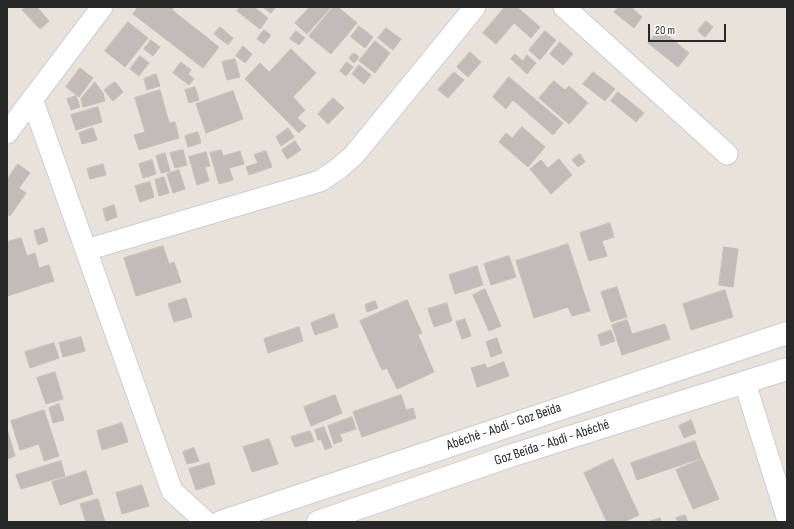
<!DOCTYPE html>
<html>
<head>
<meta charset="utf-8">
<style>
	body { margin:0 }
	#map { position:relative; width:794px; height:529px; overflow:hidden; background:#e9e2db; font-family:"Sofia Sans Condensed",sans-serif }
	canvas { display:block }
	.frame { position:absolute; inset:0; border:8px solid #282828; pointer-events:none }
	.scale { position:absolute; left:648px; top:24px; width:78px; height:18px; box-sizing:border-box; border:2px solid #282828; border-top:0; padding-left:5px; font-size:12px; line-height:14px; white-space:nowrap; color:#282828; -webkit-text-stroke:3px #fff; paint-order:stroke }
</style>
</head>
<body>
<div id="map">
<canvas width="794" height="529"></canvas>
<div class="frame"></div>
<div class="scale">20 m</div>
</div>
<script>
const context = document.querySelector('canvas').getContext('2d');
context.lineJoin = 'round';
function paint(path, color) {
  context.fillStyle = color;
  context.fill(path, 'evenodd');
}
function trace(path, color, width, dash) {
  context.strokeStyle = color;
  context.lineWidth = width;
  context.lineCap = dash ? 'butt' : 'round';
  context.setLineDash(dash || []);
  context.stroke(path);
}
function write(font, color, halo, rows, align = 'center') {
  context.font = font + ' "Sofia Sans Condensed",sans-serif';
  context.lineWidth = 3.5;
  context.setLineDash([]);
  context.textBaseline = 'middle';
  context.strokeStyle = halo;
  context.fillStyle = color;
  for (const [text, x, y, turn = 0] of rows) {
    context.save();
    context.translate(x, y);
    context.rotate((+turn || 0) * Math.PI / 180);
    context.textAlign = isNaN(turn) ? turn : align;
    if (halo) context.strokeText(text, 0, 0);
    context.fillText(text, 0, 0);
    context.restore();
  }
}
const building = new Path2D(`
	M26,7h11l12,14 -9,8 -18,-19z
	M138,7h36l-2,3 47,37 -16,21 -70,-54z
	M240,7h14l14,11 -8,11 -23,-18z
	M263,7h13l-5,6z
	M310,7h21l-24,27 -12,-11z
	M333,7h5l19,16 -26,31 -22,-18z
	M505,7h12l23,20 -9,11 -17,-15 -18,21 -13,-11z
	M619,7h12l11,10 -8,11 -20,-16z
	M706,21l7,6 -8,10 -7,-6z
	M128,22l20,16 -23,29 -20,-16z
	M359,26l14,11 -8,11 -14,-11z
	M220,27l13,11 -5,7 -14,-11z
	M386,28l15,11 -8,11 -15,-12z
	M660,29l29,24 -11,14 -30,-24z
	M264,30l7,5 -7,9 -7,-5z
	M296,31l9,7 -6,7 -9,-6z
	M545,31l11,9 -16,20 -11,-10z
	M151,40l9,7 -7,9 -9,-7z
	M375,41l15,12 -15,20 -16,-12z
	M560,42l13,12 -10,11 -13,-11z
	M243,46l9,8 -7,9 -9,-7z
	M291,49l25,24 -23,24 12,13 -8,8 9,8 -7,7 -54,-54 15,-16 9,9z
	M470,52l11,10 -13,15 -11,-10z
	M354,53l5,4 -5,6 -5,-5z
	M515,54l8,7 4,-6 9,8 -9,11 -16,-15z
	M140,56l9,7 -10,13 -9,-7z
	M235,59l5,18 -13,3 -5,-18z
	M181,62l10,8 -3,4 6,5 -5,6 -16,-12z
	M347,62l6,5 -7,9 -6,-5z
	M359,65l12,10 -7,9 -12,-10z
	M80,68l13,10 -14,19 -13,-10z
	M454,72l10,8 -16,18 -10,-8z
	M593,72l22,17 -10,12 -22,-17z
	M156,74l4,12 -13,4 -3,-11z
	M509,77l54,46 -10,12 -40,-35 -7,9 -13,-12z
	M554,81l11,9 4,-4 19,17 -19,21 -30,-26z
	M95,82l8,11 2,8 -22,6 -2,-8z
	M115,82l8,10 -10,9 -9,-11z
	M195,87l4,13 -10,3 -4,-13z
	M160,90l9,33 6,-1 4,16 -40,12 -5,-15 11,-3 -10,-34z
	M233,91l10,28 -37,14 -10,-29z
	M618,92l26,21 -8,9 -25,-21z
	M76,96l4,11 -9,3 -4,-11z
	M333,98l11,10 -16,16 -10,-10z
	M98,107l4,15 -26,8 -5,-15z
	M522,127l23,20 -17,20 -29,-25 7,-9 6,5z
	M93,128l4,12 -15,4 -3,-11z
	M288,128l6,9 -13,9 -5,-9z
	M198,132l3,11 -13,4 -3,-11z
	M295,141l6,9 -14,9 -5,-9z
	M183,150l4,15 -12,3 -5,-15z
	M221,150l2,6 17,-5 4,13 -15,4 4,12 -14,4 -9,-31z
	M266,151l6,16 -23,8 -3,-8 12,-4 -4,-8z
	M206,152l4,14 -5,1 4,14 -12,4 -8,-28z
	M165,153l5,18 -9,2 -5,-17z
	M580,154l5,8 -7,5 -6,-7z
	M559,159l13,16 -21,19 -21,-25 11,-9 7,8z
	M152,160l4,14 -13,4 -4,-14z
	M18,164l12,9 -11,15 7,5 -16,23 -3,-2v-34z
	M103,164l3,11 -16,4 -3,-10z
	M179,170l6,19 -12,4 -6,-19z
	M164,177l5,16 -10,3 -4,-16z
	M150,182l4,15 -14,5 -5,-16z
	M114,205l3,12 -11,4 -3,-12z
	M610,223l4,14 -12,4 5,15 -18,5 -9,-28z
	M44,228l4,13 -10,4 -4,-14z
	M21,238l6,18 8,-3 4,15 10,-3 5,16 -47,15v-54z
	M568,244l22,67 -18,5 -4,-9 -34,11 -18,-57z
	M163,246l6,18 5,-2 7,20 -45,14 -12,-38z
	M724,247l14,2 -5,38 -14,-2z
	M509,256l7,21 -25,8 -7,-21z
	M477,266l6,19 -28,9 -6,-19z
	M617,287l10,30 -16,5 -10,-30z
	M485,289l16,37 -12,5 -16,-36z
	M725,290l8,27 -42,13 -8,-26z
	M186,298l6,19 -18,5 -6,-18z
	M407,300l15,33 -4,2 16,37 -37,17 -10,-21 -5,2 -22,-49z
	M375,301l3,7 -11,4 -2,-7z
	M447,303l5,18 -18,6 -6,-18z
	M334,314l4,13 -23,8 -4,-12z
	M465,319l6,17 -9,3 -6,-17z
	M627,320l5,14 33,-10 5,15 -48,16 -10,-30z
	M299,327l4,14 -35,12 -4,-14z
	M611,330l4,11 -14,5 -3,-11z
	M81,337l4,14 -22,6 -4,-14z
	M497,338l5,15 -11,4 -5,-15z
	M54,343l5,15 -29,10 -5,-16z
	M504,362l5,14 -32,11 -6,-19 14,-4 2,4z
	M55,372l8,27 -17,5 -9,-26z
	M335,395l7,18 -31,13 -7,-19z
	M401,395l5,15 7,-2 3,10 -54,19 -9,-25z
	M59,404l5,16 -11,3 -4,-15z
	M44,410l15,46 -15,5 -5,-17 -19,6 -9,-29z
	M352,417l4,12 -16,5 2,7 -8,3 -6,-18z
	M691,420l5,13 -12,5 -5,-12z
	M122,423l6,19 -26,8 -5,-19z
	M324,427l8,20 -7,3 -4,-11 -3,1 -3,-10z
	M7,429l8,27 -8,3z
	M310,431l4,10 -19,6 -4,-10z
	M269,439l9,25 -26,8 -9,-25z
	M695,441l6,17 -64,22 -6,-17z
	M194,448l5,13 -12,3 -4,-12z
	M613,459l26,56 -15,7h-17l-23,-49z
	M702,459l17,40 -26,10 -17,-39z
	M61,461l4,15 -44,13 -5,-14z
	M209,463l6,21 -19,6 -7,-21z
	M86,471l7,23 -33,11 -8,-23z
	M142,485l7,21 -27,8 -6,-21z
	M98,499l7,23h-19l-6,-18z
	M685,515l3,7h-10l-2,-4z
	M660,518l1,4h-13z`);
paint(building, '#c1bcb8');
trace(building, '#c4beb6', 1);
const minor = new Path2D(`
	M564,7l163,147
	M32,99l140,392 34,31
	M7,133l95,-126
	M86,250l234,-69 18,-12 16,-14 121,-148
	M745,383l42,134`);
const secondary = new Path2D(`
	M221,522l566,-189
	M318,522l195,-67 274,-86`);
trace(minor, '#cacdd8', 23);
trace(secondary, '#cacdd8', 24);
trace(minor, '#fff', 21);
trace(secondary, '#fff', 22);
write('14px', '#282828', '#fff', [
	["Abéché - Abdi - Goz Beïda",504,427,-19],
	["Goz Beïda - Abdi - Abéché",552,443,-18]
]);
</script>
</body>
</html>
